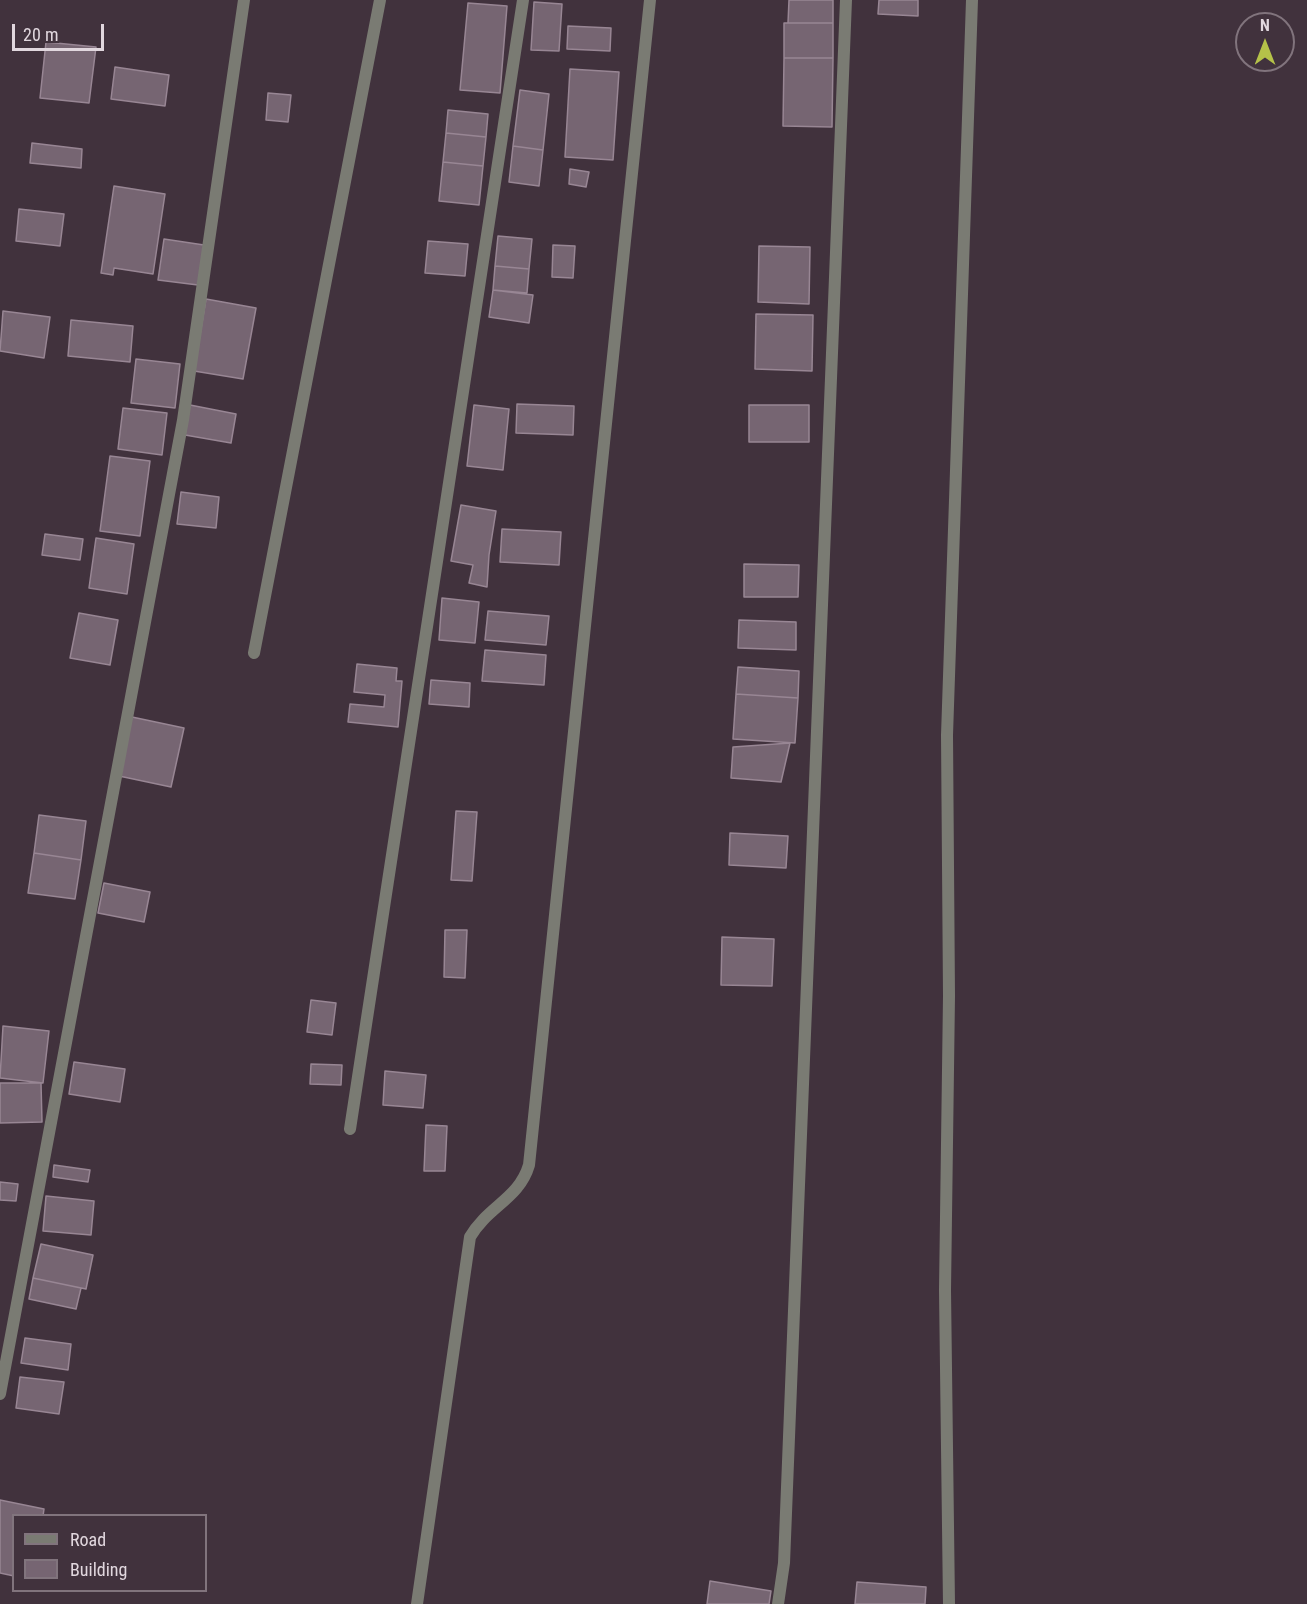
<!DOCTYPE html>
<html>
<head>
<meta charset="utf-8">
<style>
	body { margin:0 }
	#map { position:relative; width:1307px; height:1604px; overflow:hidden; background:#41323d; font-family:"Roboto Condensed",sans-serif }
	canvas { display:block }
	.legend { position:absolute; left:12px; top:1514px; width:195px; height:78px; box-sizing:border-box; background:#41323d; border:2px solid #81747d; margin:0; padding:8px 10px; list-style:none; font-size:18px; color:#e1d7de }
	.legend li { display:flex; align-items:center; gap:12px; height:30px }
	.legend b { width:30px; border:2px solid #81747d }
	.north { position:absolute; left:1235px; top:12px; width:60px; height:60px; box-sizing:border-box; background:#41323d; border:2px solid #81747d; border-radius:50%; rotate:0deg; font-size:16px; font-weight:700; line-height:24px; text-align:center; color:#e1d7de }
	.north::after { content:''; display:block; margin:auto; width:21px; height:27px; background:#b5c249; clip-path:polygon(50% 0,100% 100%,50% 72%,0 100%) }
	.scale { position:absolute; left:12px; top:24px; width:92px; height:27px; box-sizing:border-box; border:3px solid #e1d7de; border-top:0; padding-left:8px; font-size:18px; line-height:21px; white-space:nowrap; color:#e1d7de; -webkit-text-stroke:4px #41323d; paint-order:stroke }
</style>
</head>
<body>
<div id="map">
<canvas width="1307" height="1604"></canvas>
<ul class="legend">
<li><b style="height:8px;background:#7a7b73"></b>Road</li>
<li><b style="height:16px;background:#766572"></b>Building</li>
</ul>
<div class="north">N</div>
<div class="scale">20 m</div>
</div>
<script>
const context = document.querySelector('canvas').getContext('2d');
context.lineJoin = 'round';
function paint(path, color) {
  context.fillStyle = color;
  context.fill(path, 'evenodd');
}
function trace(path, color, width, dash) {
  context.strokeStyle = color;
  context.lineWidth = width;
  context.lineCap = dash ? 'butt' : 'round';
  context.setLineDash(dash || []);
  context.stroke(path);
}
const building = new Path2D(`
	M789,0h44v23h-45z
	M879,0h39v16l-40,-2z
	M534,2l28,2 -3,47 -28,-1z
	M468,3l39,3 -7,87 -40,-3z
	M784,23h49v35h-49z
	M568,26l43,2 -1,23 -43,-2z
	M46,42l50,5 -7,56 -49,-5z
	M784,58h49l-1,69 -49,-1z
	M115,67l54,8 -4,31 -54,-7z
	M570,69l49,3 -6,88 -48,-3z
	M520,90l29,4 -6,56 -30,-4z
	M268,93l23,2 -3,27 -22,-2z
	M448,110l40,4 -2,23 -40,-4z
	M446,133l40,4 -3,29 -40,-4z
	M32,143l50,6 -1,19 -51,-5z
	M513,146l30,4 -4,36 -30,-4z
	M443,162l40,4 -4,39 -40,-4z
	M570,169l19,3 -3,15 -17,-3z
	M114,186l51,8 -12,80 -39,-6 -1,7 -12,-2z
	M19,209l45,5 -4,32 -44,-5z
	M498,236l34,3 -3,30 -34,-3z
	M164,239l40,6 -6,40 -40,-5z
	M428,241l40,3 -3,32 -40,-3z
	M553,245l22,1 -2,32 -21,-1z
	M759,246l51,1 -1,57 -51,-2z
	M495,266l34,3 -2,24 -34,-3z
	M493,290l40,5 -4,28 -40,-6z
	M206,299l50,9 -13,71 -49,-8z
	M3,311l47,6 -6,41 -44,-7z
	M756,314l57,1 -1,56 -57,-2z
	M71,320l62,6 -3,36 -62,-6z
	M136,359l44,5 -5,44 -44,-5z
	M517,404l57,2 -1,29 -57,-2z
	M190,405l46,9 -5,29 -46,-8z
	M474,405l35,4 -6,61 -36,-4z
	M749,405h60v37h-60z
	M123,408l44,5 -5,42 -44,-6z
	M110,456l40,5 -10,75 -40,-5z
	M181,492l38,5 -3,31 -39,-4z
	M461,505l35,6 -7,44 -2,32 -18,-4 4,-18 -22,-4z
	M502,529l59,3 -2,33 -59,-3z
	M45,534l38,5 -3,21 -38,-5z
	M96,538l38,6 -7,50 -38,-6z
	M744,564l55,1 -1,32h-54z
	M442,598l37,4 -4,41 -36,-3z
	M488,611l61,5 -3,29 -61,-5z
	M79,613l39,7 -8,45 -40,-7z
	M739,620l57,2v28l-58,-2z
	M485,650l61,5 -2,30 -62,-4z
	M357,664l40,4 -1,13h6l-4,46 -50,-5 2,-18 34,3 1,-12 -31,-3z
	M738,667l61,4 -1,27 -62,-4z
	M431,680l39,3 -1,24 -40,-3z
	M736,694l62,4 -3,45 -62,-4z
	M132,717l52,11 -13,59 -52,-11z
	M790,743l-9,39 -50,-4 2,-31z
	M456,811l21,1 -5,69 -21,-1z
	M39,815l47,6 -5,39 -47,-7z
	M730,833l58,3 -2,32 -57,-3z
	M34,853l47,7 -6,39 -47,-6z
	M104,883l46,9 -6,30 -46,-9z
	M445,930h22l-2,48 -21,-1z
	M722,937l52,2 -2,47 -51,-1z
	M311,1000l25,3 -4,32 -25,-3z
	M3,1026l46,5 -6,52 -43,-5z
	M74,1062l51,7 -5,33 -51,-8z
	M311,1064l31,1 -1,20 -31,-1z
	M385,1071l41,4 -3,33 -40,-3z
	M0,1083h41l1,39 -42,1z
	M426,1125l21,1 -2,45h-21z
	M54,1165l36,5 -2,12 -35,-5z
	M0,1182l18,2 -2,17 -16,-1z
	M46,1196l48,5 -3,34 -48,-4z
	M41,1244l52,11 -7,34 -53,-11z
	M33,1278l48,10 -5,21 -47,-10z
	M25,1338l46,6 -3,26 -47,-7z
	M20,1377l44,5 -5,32 -43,-6z
	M0,1500l44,9 -1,7h-29v60l-14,-3z
	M710,1581l61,10 -2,13h-62z
	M857,1582l69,5 -1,17h-70z`);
paint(building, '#766572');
trace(building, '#988694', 1.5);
trace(new Path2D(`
	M254,653l126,-653
	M350,1129l173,-1129
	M0,1394l183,-974 61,-420
	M417,1604l53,-367c18,-31 49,-38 59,-72l121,-1165
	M778,1604l6,-41 62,-1563`), '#7a7b73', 12);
trace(new Path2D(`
	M949,1604l-4,-314 4,-294 -2,-261 25,-735`), '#7a7b73', 12);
</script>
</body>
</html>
